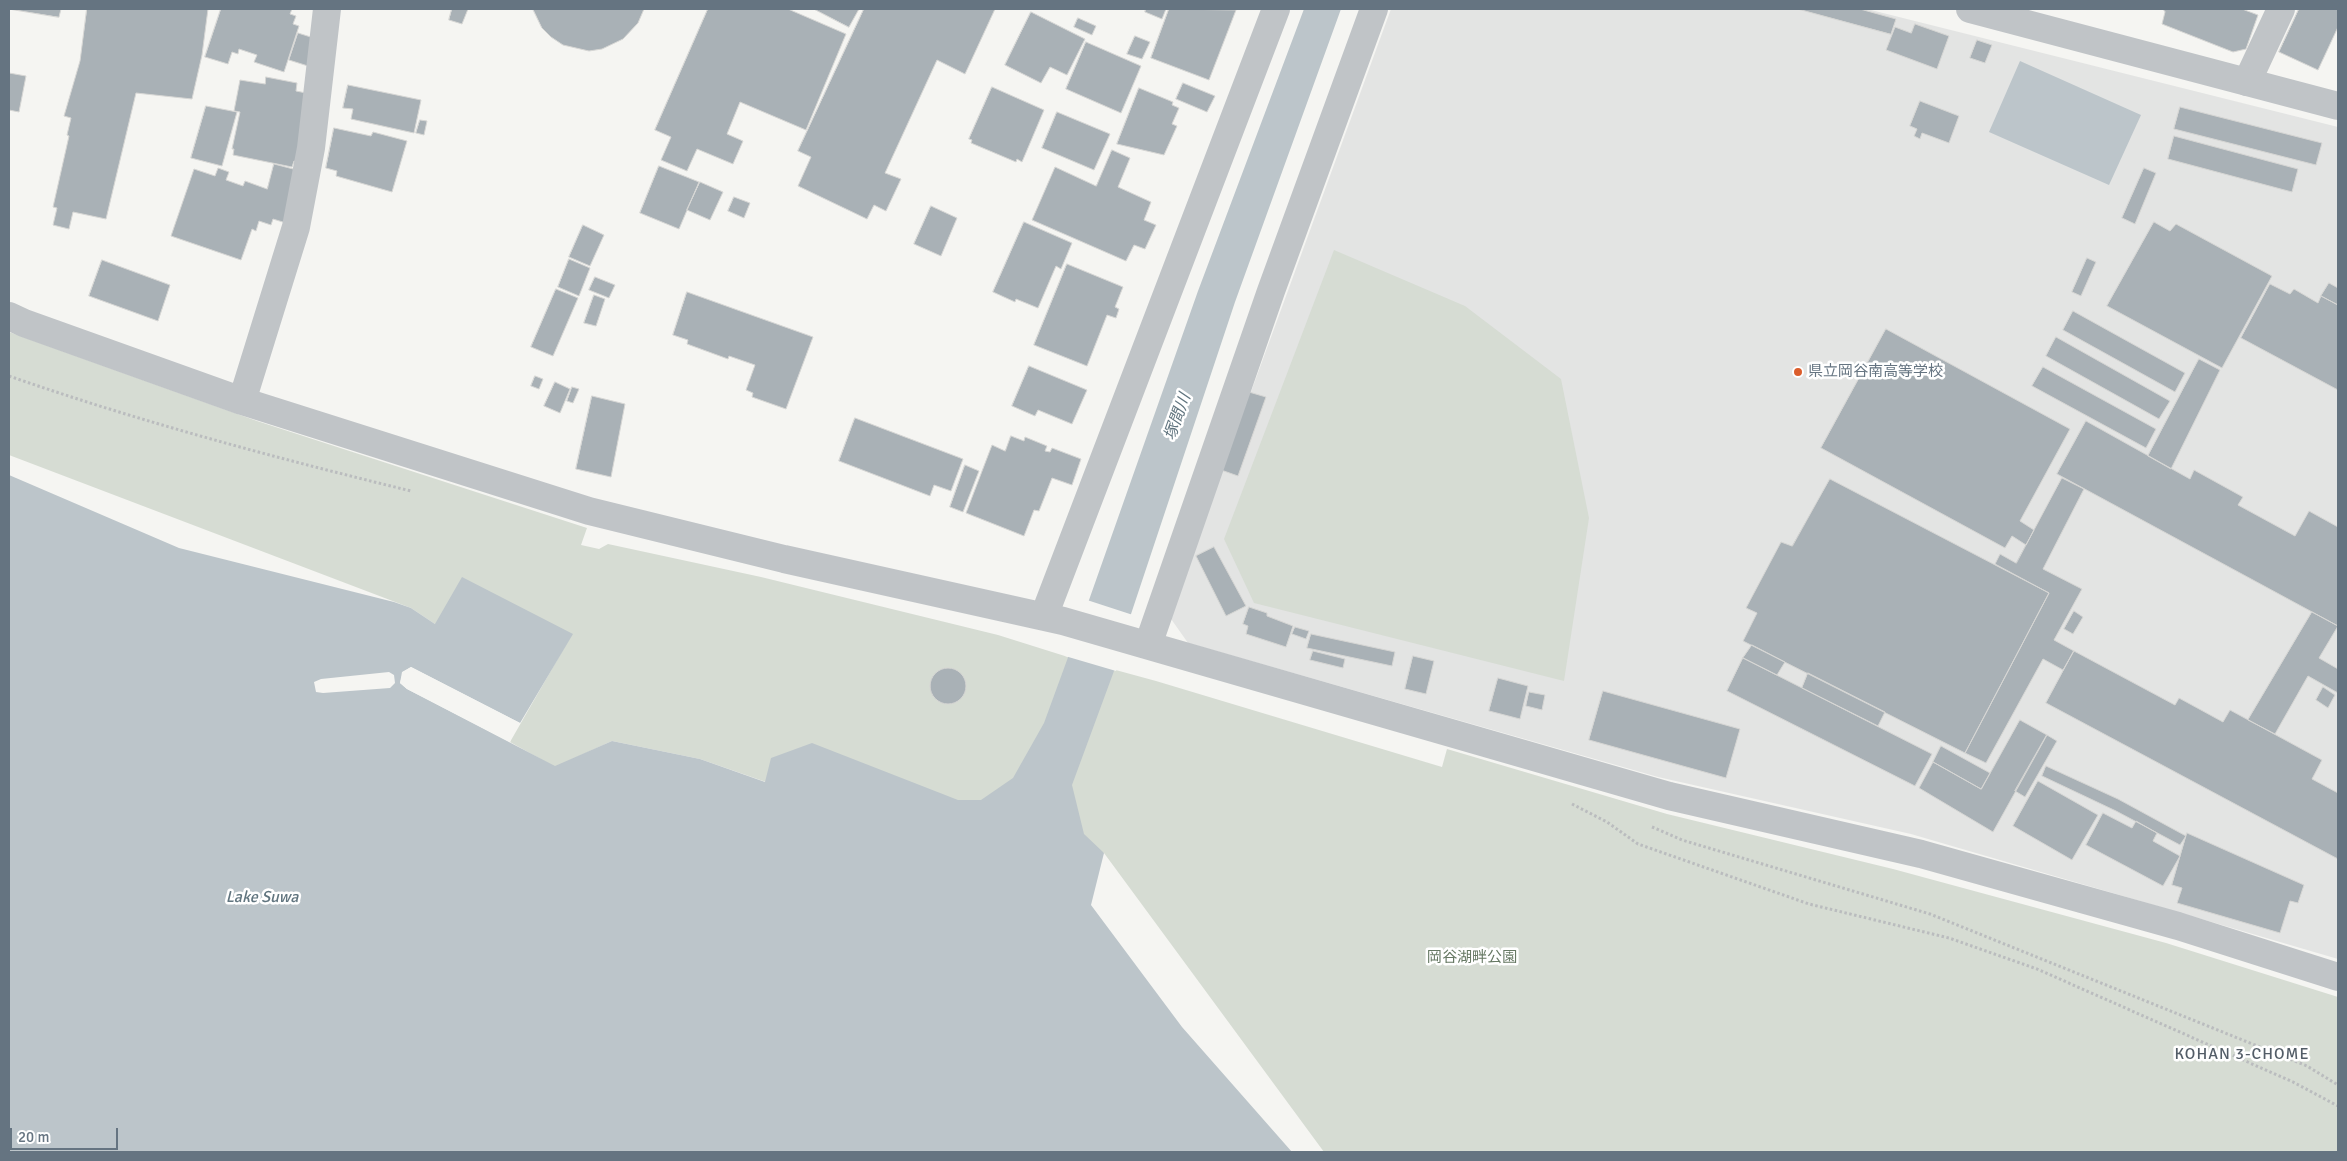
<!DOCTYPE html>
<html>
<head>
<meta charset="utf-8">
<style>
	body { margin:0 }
	#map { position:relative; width:2347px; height:1161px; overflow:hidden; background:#f5f5f2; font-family:Signika,sans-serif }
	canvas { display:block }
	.frame { position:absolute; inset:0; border:10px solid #657481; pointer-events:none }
	.scale { position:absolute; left:10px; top:1128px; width:108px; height:22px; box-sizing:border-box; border:2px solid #657481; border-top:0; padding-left:6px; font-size:15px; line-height:18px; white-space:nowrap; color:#657481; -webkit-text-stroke:4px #fff; paint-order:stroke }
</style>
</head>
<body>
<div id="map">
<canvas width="2347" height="1161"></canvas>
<div class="frame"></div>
<div class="scale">20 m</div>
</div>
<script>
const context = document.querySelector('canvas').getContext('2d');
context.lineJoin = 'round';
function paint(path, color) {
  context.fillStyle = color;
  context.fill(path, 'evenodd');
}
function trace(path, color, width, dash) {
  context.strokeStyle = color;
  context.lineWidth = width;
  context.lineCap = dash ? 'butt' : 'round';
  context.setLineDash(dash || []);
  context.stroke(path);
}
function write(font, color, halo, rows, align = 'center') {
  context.font = font + ' Signika,"Noto Sans JP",sans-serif';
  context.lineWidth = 5;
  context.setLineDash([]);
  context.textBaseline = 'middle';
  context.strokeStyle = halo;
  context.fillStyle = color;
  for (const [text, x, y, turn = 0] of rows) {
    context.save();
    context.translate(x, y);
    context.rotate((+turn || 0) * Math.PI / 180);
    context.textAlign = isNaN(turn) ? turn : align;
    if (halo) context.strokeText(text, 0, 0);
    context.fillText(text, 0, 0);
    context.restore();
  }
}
paint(new Path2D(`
	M1391,9h476l471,118v832l-427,-125 -253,-57 -470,-134 -19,-27z`), '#e3e4e3');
paint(new Path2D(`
	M1334,250l131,56 96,73 28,139 -25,163 -310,-78 -30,-64z
	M9,332l248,89 330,107 -6,17 18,4 9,-5 153,33 237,58 70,22 88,24 286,86 5,-18 220,65 226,55 273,74 172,54v155h-1014l-220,-299 -338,-71 -66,-23 -88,-18 -57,26 -45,-25 62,-108 -137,-10 -24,-16 -402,-153z`), '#d6dcd3');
paint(new Path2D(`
	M1304,9h37l-106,293 -104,312 -17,57 -42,114 12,49 20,19 -13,52 91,122 110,125h-1283v-677l170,73 215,54 17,6 24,16 27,-47 111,57 -53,89 -109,-56 -8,5 -3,11 7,6 148,77 57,-25 88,18 65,23 6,-24 41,-15 146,57h23l32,-22 31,-55 45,-123 109,-309z
	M2020,61l121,54 -32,70 -120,-53z`), '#bcc5ca');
paint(new Path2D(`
	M1087,600l46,15 -17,56 -51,-15z
	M411,667l109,56 -1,2 -108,-55 -6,3 -3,9 6,5 103,53 -1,2 -103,-53 -7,-6 2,-11z
	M389,672l5,3 1,8 -5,5 -67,5 -7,-1 -2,-10 7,-3z`), '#f5f5f2');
const building = new Path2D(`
	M9,9h52l-2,8z
	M87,9h121l-6,46 -10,44 -56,-6 -30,126 -33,-7 -4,17 -16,-4 4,-17 -4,-1 16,-71 -2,-1 4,-17 -7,-2 16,-55z
	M221,9h71l-2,5 6,2 -3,8 6,2 -15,46 -30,-10 3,-7 -18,-6 -1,5 -6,-2 -4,12 -23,-7z
	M452,9h16l-6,15 -13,-4z
	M533,9h111l-6,14 -15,16 -21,10 -13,2 -26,-6 -12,-8 -9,-9z
	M708,9h80l58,25 -40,96 -66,-28 -13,32 16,7 -10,23 -36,-15 -10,22 -26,-11 10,-23 -16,-7z
	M814,9h45l-10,18z
	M864,9h131l-30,65 -28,-14 -52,113 16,6 -15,32 -12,-6 -7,14 -69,-33 13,-29 -13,-6z
	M1146,9h20l-4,10 -17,-7z
	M1169,9l67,1 -27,70 -58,-22z
	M1798,9h62l36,10 -5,15z
	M2163,9h79l16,6 -12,34 -13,3 -71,-28 3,-12z
	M2299,9h39v18l-20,43 -39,-18z
	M1031,12l54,27 -18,36 -17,-8 -9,16 -36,-18z
	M1078,18l18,8 -4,9 -18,-8z
	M1915,24l34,12 -12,33 -51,-19 9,-23 16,6z
	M298,33l19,6 -9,27 -19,-6z
	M1135,36l15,6 -8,17 -15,-5z
	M1977,40l15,5 -7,18 -15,-5z
	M1086,42l55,24 -20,47 -55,-24z
	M9,73l17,3 -7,36 -10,-2z
	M266,77l31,6 -1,8 15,3 -14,68 -3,-1 -2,6 -59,-12 1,-6h-2l8,-37 -6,-1 6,-31 25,4z
	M1183,83l32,13 -8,16 -31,-13z
	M348,85l73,15 -7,33 -63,-14 2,-10 -10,-1z
	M992,87l52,23 -22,52 -5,-3 -1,3 -45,-19 1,-3 -3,-1z
	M1139,88l34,14 -1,3 7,3 -7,16 5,2 -13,29 -47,-11z
	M1920,101l39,15 -10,27 -27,-10 -2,6 -6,-3 3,-7 -7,-3z
	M206,106l31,6 -15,54 -31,-8z
	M2180,107l142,36 -6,22 -142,-36z
	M1057,112l53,22 -16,36 -52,-22z
	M420,120l7,1 -3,14 -8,-2z
	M334,128l37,8 2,-4 34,9 -15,51 -56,-16 1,-5 -11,-3z
	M2174,136l124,33 -6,23 -124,-33z
	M1112,150l18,8 -12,29 33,15 -7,18 12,5 -11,24 -11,-4 -8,16 -94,-41 23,-53 41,19z
	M274,164l23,6 -11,53 -13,-4 -2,6 -12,-4 -3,10 -4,-2 -11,31 -70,-24 23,-67 21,7 3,-8 11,4 -3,8 17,6 2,-5 22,8z
	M659,166l40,16 -20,47 -39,-16z
	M2144,168l12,5 -21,51 -13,-6z
	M700,182l23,10 -13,28 -23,-10z
	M734,197l16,6 -6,15 -16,-7z
	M931,206l26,12 -16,38 -27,-12z
	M1024,222l48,21 -11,26 -5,-3 -18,42 -22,-9 -1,3 -22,-10z
	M2154,222l16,9 6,-7 96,52 -50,92 -115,-62z
	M583,225l21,10 -14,31 -21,-9z
	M2087,258l9,4 -15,34 -9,-4z
	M569,259l21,9 -11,28 -21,-9z
	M102,260l68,25 -12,36 -69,-25z
	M1067,264l56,23 -8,20 4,2 -3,9 -9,-3 -20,51 -53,-21z
	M595,277l20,8 -6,13 -20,-8z
	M2329,283l9,5v17l-17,-9z
	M2270,284l20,10 4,-5 24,14 3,-7 17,9v85l-97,-52z
	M556,289l22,9 -25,58 -22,-9z
	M687,292l126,45 -27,72 -34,-12 1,-4 -7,-3 9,-25 -26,-9 -1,3 -41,-15 1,-4 -15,-5z
	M594,295l11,4 -9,27 -12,-3z
	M2073,311l112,62 -10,19 -112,-62z
	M1886,329l184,100 -50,92 14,9 -8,15 -14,-9 -7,12 -184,-100z
	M2056,337l114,64 -11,18 -113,-63z
	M2199,359l21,11 -49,99 -23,-13z
	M1029,366l58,24 -15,34 -34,-14 -3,6 -23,-10z
	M2043,367l113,62 -10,19 -114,-62z
	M535,376l8,3 -4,10 -8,-3z
	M555,382l15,7 -10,24 -16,-7z
	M572,387l7,2 -6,14 -6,-2z
	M1249,392l17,5 -28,79 -17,-6z
	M592,396l33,8 -14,73 -35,-8z
	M855,418l108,41 -12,32 -17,-6 -4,11 -91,-35z
	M2086,421l104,58 4,-9 49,27 -5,8 57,31 14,-25 29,16v99l-281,-152z
	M1011,436l13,5 1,-4 22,9 -2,5 5,1 2,-4 29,11 -9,26 -20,-7 -13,33 -5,-1 -10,26 -58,-23 26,-68 13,6z
	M965,465l14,6 -16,41 -13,-5z
	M2062,478l22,11 -41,80 39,20 -28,51 20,11 -11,19 -20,-11 -57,104 -21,-10 84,-160 -54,-29 5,-10 16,9z
	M1830,479l219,114 -84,160 -222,-112 14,-28 -11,-5 35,-66 11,4z
	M1214,547l32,59 -20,10 -30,-60z
	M1249,607l18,6v3l26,10 -7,21 -40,-13 2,-8 -5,-2z
	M2074,611l9,6 -10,17 -9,-5z
	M2312,612l26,14 -19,32 19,11v24l-30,-17 -33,58 -27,-14z
	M1295,627l14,4 -3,8 -14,-5z
	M1311,634l84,18 -3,14 -85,-18z
	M1752,645l33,17 -8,13 -34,-17z
	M1313,651l32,8 -2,9 -33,-8z
	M2074,651l101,54 4,-7 44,24 7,-12 92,50 -10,19 26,14v66l-292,-156z
	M1413,656l21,5 -8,33 -21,-5z
	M1743,658l189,96 -17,32 -188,-95z
	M930 686a18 18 0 1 1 36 0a18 18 0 1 1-36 0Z
	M1808,673l77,39 -7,14 -76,-38z
	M1498,678l30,8 -8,33 -31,-8z
	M2323,687l12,8 -7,13 -12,-8z
	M1603,691l137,38 -14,49 -137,-38z
	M1529,692l16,3 -3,15 -16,-4z
	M2020,720l27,15 -54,97 -74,-44 14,-26 48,27z
	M2047,735l10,6 -32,56 -10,-6z
	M1941,746l49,27 -9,16 -48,-27z
	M2046,766l72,33 68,37 -6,9 -64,-34 -74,-35z
	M2038,781l60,34 -26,45 -59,-34z
	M2103,813l29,15 4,-7 21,12 -4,8 27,15 -17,30 -77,-41z
	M2187,833l117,52 -6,18 -8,-2 -10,32 -103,-30 5,-15 -10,-3z`);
paint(building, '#a9b1b6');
trace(building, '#d6d6d4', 1);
trace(new Path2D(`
	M9,376c132,46 267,82 402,115
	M1572,804l35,18 31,22 171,60 140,34 88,31 256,113 45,24
	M1652,827l30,13 248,74 377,152 31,19`), '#babcbe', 3, [2.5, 2.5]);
trace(new Path2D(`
	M2247,82l34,-73
	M9,316l15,7 218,78 347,110 195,48 279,62 606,175 252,58 257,72 160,51
	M242,401l54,-174 15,-79 16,-139
	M1044,616l232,-607
	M1148,645l123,-354 103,-282`), '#c0c4c7', 28);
trace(new Path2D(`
	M1970,9l368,97`), '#c0c4c7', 28);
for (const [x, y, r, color] of [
	[1798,372,5,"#db5d2c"]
]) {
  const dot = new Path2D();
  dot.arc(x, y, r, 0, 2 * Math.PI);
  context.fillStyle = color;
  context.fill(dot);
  trace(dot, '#fff', 2);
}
write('15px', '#657481', '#fff', [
	["県立岡谷南高等学校",1808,372]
], 'left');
write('15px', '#677964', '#fff', [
	["岡谷湖畔公園",1472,958]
]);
write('italic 16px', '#61757f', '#fff', [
	["塚間川",1178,417,-70],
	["Lake Suwa",262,898]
]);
context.letterSpacing = '1px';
write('16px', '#535d67', '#fff', [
	["KOHAN 3-CHOME",2242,1055]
]);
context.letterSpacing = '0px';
</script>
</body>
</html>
